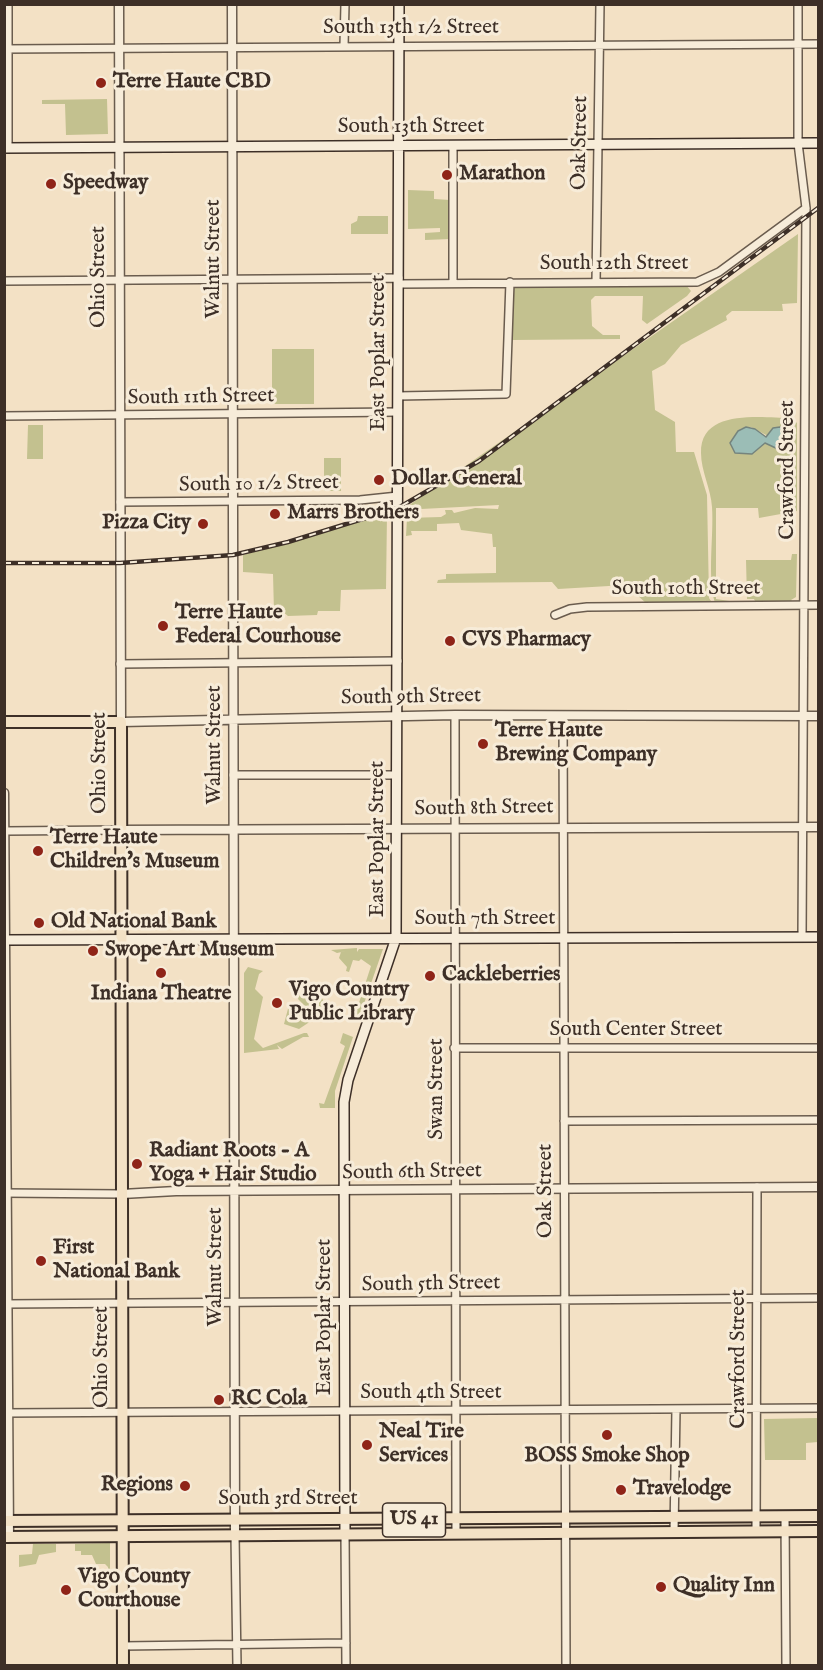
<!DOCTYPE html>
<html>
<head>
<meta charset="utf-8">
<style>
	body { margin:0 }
	#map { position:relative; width:823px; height:1670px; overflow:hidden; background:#f3e1c5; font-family:"IM FELL English",serif }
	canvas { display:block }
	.frame { position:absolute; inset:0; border:6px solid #3d2f27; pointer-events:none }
</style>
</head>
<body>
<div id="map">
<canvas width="823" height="1670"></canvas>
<div class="frame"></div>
</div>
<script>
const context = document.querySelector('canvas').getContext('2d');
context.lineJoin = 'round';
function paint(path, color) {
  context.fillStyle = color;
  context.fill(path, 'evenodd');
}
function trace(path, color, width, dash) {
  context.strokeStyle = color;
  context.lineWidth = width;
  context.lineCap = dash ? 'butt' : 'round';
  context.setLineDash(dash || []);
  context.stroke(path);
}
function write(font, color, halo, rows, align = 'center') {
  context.font = font + ' "IM FELL English",serif';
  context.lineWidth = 6;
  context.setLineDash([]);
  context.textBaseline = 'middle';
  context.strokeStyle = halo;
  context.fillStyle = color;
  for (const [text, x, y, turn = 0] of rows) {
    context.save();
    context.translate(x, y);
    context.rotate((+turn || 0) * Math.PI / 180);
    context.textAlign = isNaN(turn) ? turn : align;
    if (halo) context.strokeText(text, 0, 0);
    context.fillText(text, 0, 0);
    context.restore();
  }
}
paint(new Path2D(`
	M107,99l1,35 -42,1 -1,-31h-23v-4z
	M408,190l26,1v8l16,1v39l-25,1v-7l15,-1v-4l-32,1z
	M358,216h30v18h-37v-10l6,-3z
	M798,234l-1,69 -15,1 1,7h-51l-6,5 1,4 -46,25 -16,19 -13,7 3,39 20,12 1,30h18l13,43 2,103 4,6h-66l-21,-19 -68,4 -6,-7 -115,1 1,-3 8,-1v-5l50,-1v-26h-3l-1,-13 -31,-4 -2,-7 -22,1v7h-26l1,4 -6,1 1,-18 34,-1 5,-3 -1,-4h7l2,3 21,-5 23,1 1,-4 -78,4 -2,3 -10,-2 -1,-4z
	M686,285l5,6 -4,5 -40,28 -5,-4 1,-24h-48l-4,4 1,26 11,9h17v4l-108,1 2,-52z
	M272,349h42v55h-42z
	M791,418l6,5v88l-38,7 -1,-10h-42v91l20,3 -21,1c-8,-27 -1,-67 -3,-96 -1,-18 -11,-36 -11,-54 -1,-45 61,-35 90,-35zM751,427l17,9 2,-3 21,7 -4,8 -22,-5 -13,11h-14l2,-25z
	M28,425h15v34h-16z
	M324,458h17v33h-17z
	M387,514l-1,75 -45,1 -1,21h-22l-1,4 -29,1 -6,-5 -8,1 -1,-38 -30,-2v-17z
	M792,554h5l-1,43 -5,3 3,3h-38l-2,-4h-7l-1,-39h45z
	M357,948v4l2,-3h24l-24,69 -8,-2v-4h5l15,-46 -10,-7 -2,2 -6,-1 -4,12 -3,-1 1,-4 -8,-9 2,-6 5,-1 -9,2 -6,-3z
	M248,967l15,4 -4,3 -4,15 8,8 -9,42 9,9 41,-15h3l2,4h-6l-21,12 -5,-4 2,4 -35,4v-80z
	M310,991l10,4 3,5v7l-8,9 -17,-17 2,-6z
	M294,1004l17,17 -12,8 -15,-5 5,-19z
	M343,1033l10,4 -18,54v17h-15l-1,-5 5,1 21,-58 -5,-3z
	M818,1418v24l-12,1v17h-41l-1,-41z
	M110,1543v38h-2v-14l-3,-3h-9l-4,-9h-11v-4h-6v-7z
	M33,1544h23v8l-17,3 -3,9 -17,3v-12l13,-1z`), '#c3c18f');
const water = new Path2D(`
	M746,427l9,2 11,8 7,-9 7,-1 11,7 -1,11 -10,5 -15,-7 -13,11 -17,-1 -5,-10 8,-12z`);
paint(water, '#9bbdb6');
trace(water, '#75847d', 1.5);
const minor = new Path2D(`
	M8,4v144
	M798,4v139l8,65 -4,729
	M344,46l1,-42
	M4,49l814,-5
	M453,146v137
	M4,281l395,-3
	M596,282l4,-278
	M399,284l298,-2 22,-10 87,-64
	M398,396l108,-2 4,-112
	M4,416l394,-4
	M120,502l240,-2 38,-4
	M555,615l15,-6 17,-2 231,-2
	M120,664l278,-3
	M455,715l1,819
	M563,716l3,950
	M233,775h164
	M6,831l115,-1
	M454,1048h364
	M564,1121l254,-1
	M4,1193l118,1
	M5,1304l813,-6
	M4,1413l814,-5
	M785,1516l1,150
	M756,1531l1,-344
	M674,1532l2,-123
	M345,1534l1,132
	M235,1535l2,131
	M123,1646l223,-3`);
const tertiary = new Path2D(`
	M119,4l2,718 334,-7 363,1
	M232,4l3,1531
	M4,793l5,744
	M121,830l697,-3
	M122,1194l54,-3 642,-4`);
const secondary = new Path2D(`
	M4,148l814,-5
	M4,940l814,-3
	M345,1534l-1,-432 4,-22 48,-142 3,-934`);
const primary = new Path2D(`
	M4,722h117l2,944`);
const trunk = new Path2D(`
	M4,1521l814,-5
	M4,1537l814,-6`);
trace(minor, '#6a5c4e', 10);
trace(tertiary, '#6a5c4e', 11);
trace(secondary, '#3d2f27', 12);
trace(primary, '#3d2f27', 14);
trace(trunk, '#3d2f27', 14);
trace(minor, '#f7ecd9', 7);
trace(tertiary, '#f7ecd9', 8);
trace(secondary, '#f7ecd9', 9);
trace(primary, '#f3e1c5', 10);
trace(trunk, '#f3e1c5', 10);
const rail = new Path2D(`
	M4,563h116l113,-8 55,-13 110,-34 81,-47 339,-253`);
trace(rail, '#3d2f27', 4.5);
trace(rail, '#f7ecd9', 2, [7]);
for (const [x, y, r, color] of [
	[101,83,6,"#8f2418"],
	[447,175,6,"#8f2418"],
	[51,184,6,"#8f2418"],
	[379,480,6,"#8f2418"],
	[275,514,6,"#8f2418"],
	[203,524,6,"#8f2418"],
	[163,626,6,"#8f2418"],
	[450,641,6,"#8f2418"],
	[483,744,6,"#8f2418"],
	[38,851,6,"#8f2418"],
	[39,923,6,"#8f2418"],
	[93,951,6,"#8f2418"],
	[161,973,6,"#8f2418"],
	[430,976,6,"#8f2418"],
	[277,1003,6,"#8f2418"],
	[137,1164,6,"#8f2418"],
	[41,1261,6,"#8f2418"],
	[219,1400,6,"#8f2418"],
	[607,1435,6,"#8f2418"],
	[367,1445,6,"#8f2418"],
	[185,1486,6,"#8f2418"],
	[621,1490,6,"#8f2418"],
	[661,1587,6,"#8f2418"],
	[66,1590,6,"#8f2418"]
]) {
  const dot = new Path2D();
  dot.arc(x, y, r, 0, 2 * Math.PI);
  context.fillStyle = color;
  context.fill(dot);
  trace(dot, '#f7ecd9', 2);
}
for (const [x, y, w] of [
	[414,1520,63]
]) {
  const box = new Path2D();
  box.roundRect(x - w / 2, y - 17, w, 34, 4.5);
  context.fillStyle = '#f7ecd9';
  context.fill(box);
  trace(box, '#3d2f27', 1.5);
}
write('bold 20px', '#3d2f27', null, [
	["US 41",414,1520]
]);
write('21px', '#3d2f27', '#f7ecd9', [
	["South 13th 1/2 Street",411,29],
	["South 13th Street",411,128],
	["Oak Street",581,143,-89],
	["Walnut Street",215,259,-90],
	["South 12th Street",614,265],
	["Ohio Street",100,277,-90],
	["East Poplar Street",380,353,-90],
	["South 11th Street",201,398,-1],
	["Crawford Street",789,470,-90],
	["South 10 1/2 Street",259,485,-1],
	["South 10th Street",686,590],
	["South 9th Street",411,698,-1],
	["Walnut Street",216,745,-90],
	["Ohio Street",101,763,-90],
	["South 8th Street",484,809,-1],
	["East Poplar Street",379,839,-90],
	["South 7th Street",485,920],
	["South Center Street",636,1031],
	["Swan Street",438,1089,-90],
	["South 6th Street",412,1173,-1],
	["Oak Street",547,1191,-90],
	["Walnut Street",217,1267,-90],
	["South 5th Street",431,1285,-1],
	["East Poplar Street",326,1317,-90],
	["Ohio Street",103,1357,-90],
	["Crawford Street",740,1359,-90],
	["South 4th Street",431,1394],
	["South 3rd Street",288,1500]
]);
write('bold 21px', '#3d2f27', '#f7ecd9', [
	["Terre Haute CBD",113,83],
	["Marathon",459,175],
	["Speedway",63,184],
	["Dollar General",391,480],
	["Marrs Brothers",287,514],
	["Pizza City",191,524,"right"],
	["Terre Haute",175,614],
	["Federal Courhouse",175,638],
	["CVS Pharmacy",462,641],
	["Terre Haute",495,732],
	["Brewing Company",495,756],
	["Terre Haute",50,839],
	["Children's Museum",50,863],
	["Old National Bank",51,923],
	["Swope Art Museum",105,951],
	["Cackleberries",442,976],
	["Vigo Country",289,991],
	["Public Library",289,1015],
	["Indiana Theatre",161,995,"center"],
	["Radiant Roots - A",149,1152],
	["Yoga + Hair Studio",149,1176],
	["First",53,1249],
	["National Bank",53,1273],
	["RC Cola",231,1400],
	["Neal Tire",379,1433],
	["Services",379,1457],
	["BOSS Smoke Shop",607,1457,"center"],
	["Regions",173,1486,"right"],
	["Travelodge",633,1490],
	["Vigo County",78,1578],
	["Courthouse",78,1602],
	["Quality Inn",673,1587]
], 'left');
</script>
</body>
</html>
